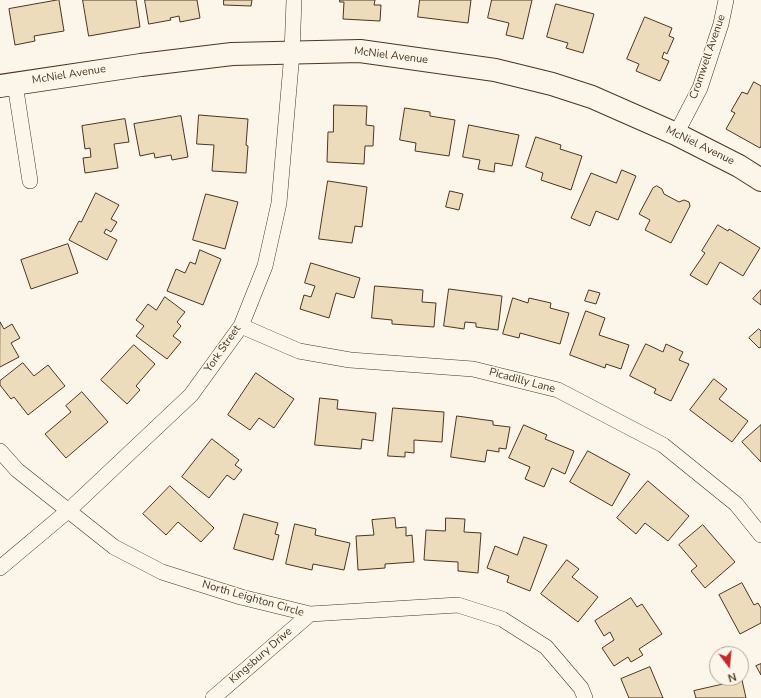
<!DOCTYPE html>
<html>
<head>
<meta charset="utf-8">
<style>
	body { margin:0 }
	#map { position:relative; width:761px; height:698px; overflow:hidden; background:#fbf6e9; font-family:"Nunito Sans",sans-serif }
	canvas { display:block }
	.north { position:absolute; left:709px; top:646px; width:40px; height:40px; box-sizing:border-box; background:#fbf6e9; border:1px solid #b4a999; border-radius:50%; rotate:164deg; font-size:11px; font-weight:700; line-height:16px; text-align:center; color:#4a3520 }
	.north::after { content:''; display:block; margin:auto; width:14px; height:18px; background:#c62828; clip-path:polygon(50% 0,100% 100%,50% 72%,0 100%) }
</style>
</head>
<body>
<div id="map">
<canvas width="761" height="698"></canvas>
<div class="north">N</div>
</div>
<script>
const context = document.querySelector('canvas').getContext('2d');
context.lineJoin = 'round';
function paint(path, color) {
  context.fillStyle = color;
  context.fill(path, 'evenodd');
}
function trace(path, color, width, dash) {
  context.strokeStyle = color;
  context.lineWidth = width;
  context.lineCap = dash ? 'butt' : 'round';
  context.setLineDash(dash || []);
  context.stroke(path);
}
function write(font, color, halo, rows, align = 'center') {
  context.font = font + ' "Nunito Sans",sans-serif';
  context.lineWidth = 3;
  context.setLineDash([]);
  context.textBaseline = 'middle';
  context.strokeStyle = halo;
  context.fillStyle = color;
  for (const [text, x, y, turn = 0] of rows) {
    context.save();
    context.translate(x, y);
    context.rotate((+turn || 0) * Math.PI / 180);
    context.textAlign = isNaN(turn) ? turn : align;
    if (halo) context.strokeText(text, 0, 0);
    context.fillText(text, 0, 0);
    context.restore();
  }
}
const building = new Path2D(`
	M59,0l5,31 -30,5 1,5 -20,4 -6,-36z
	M83,0h53l4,27 -51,9z
	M145,0h52l3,18 -20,4 -1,-6 -9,2 1,2 -22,4z
	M224,0h28l-1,6 -27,-1z
	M340,0h35l-1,5h7l-1,16 -37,-2 1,-17h-4z
	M420,0h51l-3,23 -50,-6z
	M492,0h40l-9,39 -17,-4 3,-12 -21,-5z
	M556,4l38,10 -11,39 -17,-5 2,-5 -21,-6z
	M645,17l27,11 -3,8 5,2 -7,16 -3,-2 -2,6 7,3 -9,20 -24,-10 3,-7 -12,-5z
	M754,82l7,4v60l-1,2 -34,-19 9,-16 -4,-2 11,-19 5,2z
	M334,105l33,1 -1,19 8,1 -1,20h-8l-1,18 -37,-2 1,-30h5z
	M405,108l25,4v4l25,4 -6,36 -34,-5 1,-8 -16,-3z
	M199,115l49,4 -2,26 2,1 -2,27 -34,-2 2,-26 -17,-1z
	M181,116l7,41 -16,3 -1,-5 -16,3 -1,-5 -14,3 -6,-32z
	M125,119l4,23 -15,2 4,24 -33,5 -2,-15 8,-1 -1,-9 -5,1 -3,-23z
	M469,125l50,10 -7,31 -17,-3 -1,9 -16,-3 2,-9 -17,-3z
	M536,137l25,8 -1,4 22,7 -11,34 -30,-10 2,-7 -17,-6z
	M622,170l14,6 -18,44 -22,-9 -6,15 -19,-8 20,-45 25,10z
	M328,181l39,6 -5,40 -7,-1 -3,17 -33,-4z
	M657,186l5,3 2,5 15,8 5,-2 5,2 1,4 -19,37 -26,-13 5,-10 -11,-6 14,-26z
	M450,191l13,3 -4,16 -13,-3z
	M96,193l23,12 -8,14 6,3 -6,10 -5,-3 -2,4 13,7 -10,20 -38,-20 10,-19 2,1z
	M206,194l32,8 -13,47 -32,-9z
	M718,225l10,6 1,-2 31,19 -17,28 -23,-14 -13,23 -17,-10 15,-22 -3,-2z
	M68,244l10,29 -47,16 -10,-29z
	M200,250l21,9 -18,46 -36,-14 9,-22 9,4 5,-11 5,2z
	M311,263l49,15 -6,20 -18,-5 -7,25 -29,-9 4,-14 7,2 4,-11 -10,-3z
	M375,286l48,4 -1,12 14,1 -2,24 -42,-3v-4l-20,-2z
	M449,289l53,7 -4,34 -22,-3v-4l-11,-1 -1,7 -20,-3z
	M589,290l11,3 -4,11 -11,-3z
	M761,290v15l-8,-6z
	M165,297l20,15 -8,10 4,4 -8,10 8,6 -14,17 -31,-23 8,-10 -8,-6 12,-16 8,6z
	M513,298l15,5 1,-5 22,5 -1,5 19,5 -9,31 -40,-11 -1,5 -16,-4z
	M586,311l19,7 -6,17 30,10 -8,24 -15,-5 -1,4 -35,-13z
	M0,322l4,7 8,-5 8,14 -9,5 8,14 -19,10z
	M759,329l2,2v16l-2,1 -10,-10z
	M646,344l17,8 3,-8 17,8 -4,8 10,4 -18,37 -17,-8 2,-4 -26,-13z
	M134,345l21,19 -19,22 4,4 -13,14 -26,-24z
	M23,363l11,13 14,-11 17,21 -37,29 -14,-18 -3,2 -11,-14v-4z
	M256,373l38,26 -20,29 -15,-10 -9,12 -22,-15z
	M714,379l13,10 -8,10 29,22 -16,21 -42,-32z
	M82,392l26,30 -42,36 -21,-24 26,-22 -5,-6z
	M320,398l18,2 -1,9 39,4 -3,28 -11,-2 -1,10 -46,-4z
	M393,408l51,4 -2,30 -28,-2v13l-9,-1v5l-17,-1z
	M457,416l36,5v4l17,2 -4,22 -7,-1v4l-12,-2 -2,12 -34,-5z
	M524,425l23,10 -2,4 29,12 -9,23 -13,-6 -8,19 -19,-8 5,-12 -21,-9z
	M761,425v37l-19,-20z
	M212,439l27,21 -4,5 7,5 -8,10 -7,-5 -18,23 -27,-21z
	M588,451l42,23 -18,32 -42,-24z
	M648,481l41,35 -21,25 -23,-18 -9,11 -19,-16z
	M170,486l44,42 -13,14 -23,-20 -12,13 -23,-21z
	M244,514l34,9 -3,11 4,1 -6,25 -39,-11z
	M395,518l1,10 10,-1v9l6,-1 2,27 -29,2v4l-27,2 -2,-34 18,-1 -2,-15z
	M446,518l19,1 -1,13 17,1 -3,40 -20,-2v-9l-34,-2 2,-30 19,1z
	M295,524l21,5 -1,6 35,8 -6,27 -31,-6 -1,6 -26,-6z
	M703,525l32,37 -30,26 -14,-17 6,-5 -18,-21z
	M524,537l23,8 -17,46 -23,-9 2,-6 -22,-8 8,-22 22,9z
	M567,560l12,9 -7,8 26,20 -20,25 -37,-28z
	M742,583l12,22 4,-2 3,5v15l-21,11 -21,-39z
	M631,598l6,9 5,-3 20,30 -23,15 4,6 -12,7 -3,-5 -14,9 -12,-18 12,-8 -4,-8 -6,4 -9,-15z
	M761,664v11l-5,-9z
	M650,667l13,31h-34l-8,-19z
	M742,680l4,18h-50l-2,-7z`);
paint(building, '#ecdcbc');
trace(building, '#4a3520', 1);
const street = new Path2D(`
	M15,84l15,97
	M676,134l24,-46 21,-64 5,-24
	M241,326l58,25 51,9 123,9 85,21 105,55 73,59 25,31
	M0,451l17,19 97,77 48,25 79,25 69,17 148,-9 44,14 44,28 35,41 4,10
	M0,568l69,-58 122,-115 50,-69 24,-60 14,-63 13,-150 2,-53
	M213,698l97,-84`);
const secondary = new Path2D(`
	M0,86l141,-21 91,-11 128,-3 135,19 57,14 40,13 84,37 63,32 22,14`);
trace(street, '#4a3520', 16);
trace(secondary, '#4a3520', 24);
trace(street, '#fbf6e9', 15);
trace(secondary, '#fbf6e9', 22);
write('11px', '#4a3520', '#fbf6e9', [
	["McNiel Avenue",391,56,7],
	["Cromwell Avenue",708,57,-71],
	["McNiel Avenue",69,75,-9],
	["McNiel Avenue",700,146,26],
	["York Street",223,349,-55],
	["Picadilly Lane",522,381,15],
	["North Leighton Circle",253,599,16],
	["Kingsbury Drive",261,656,-41]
]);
</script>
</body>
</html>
